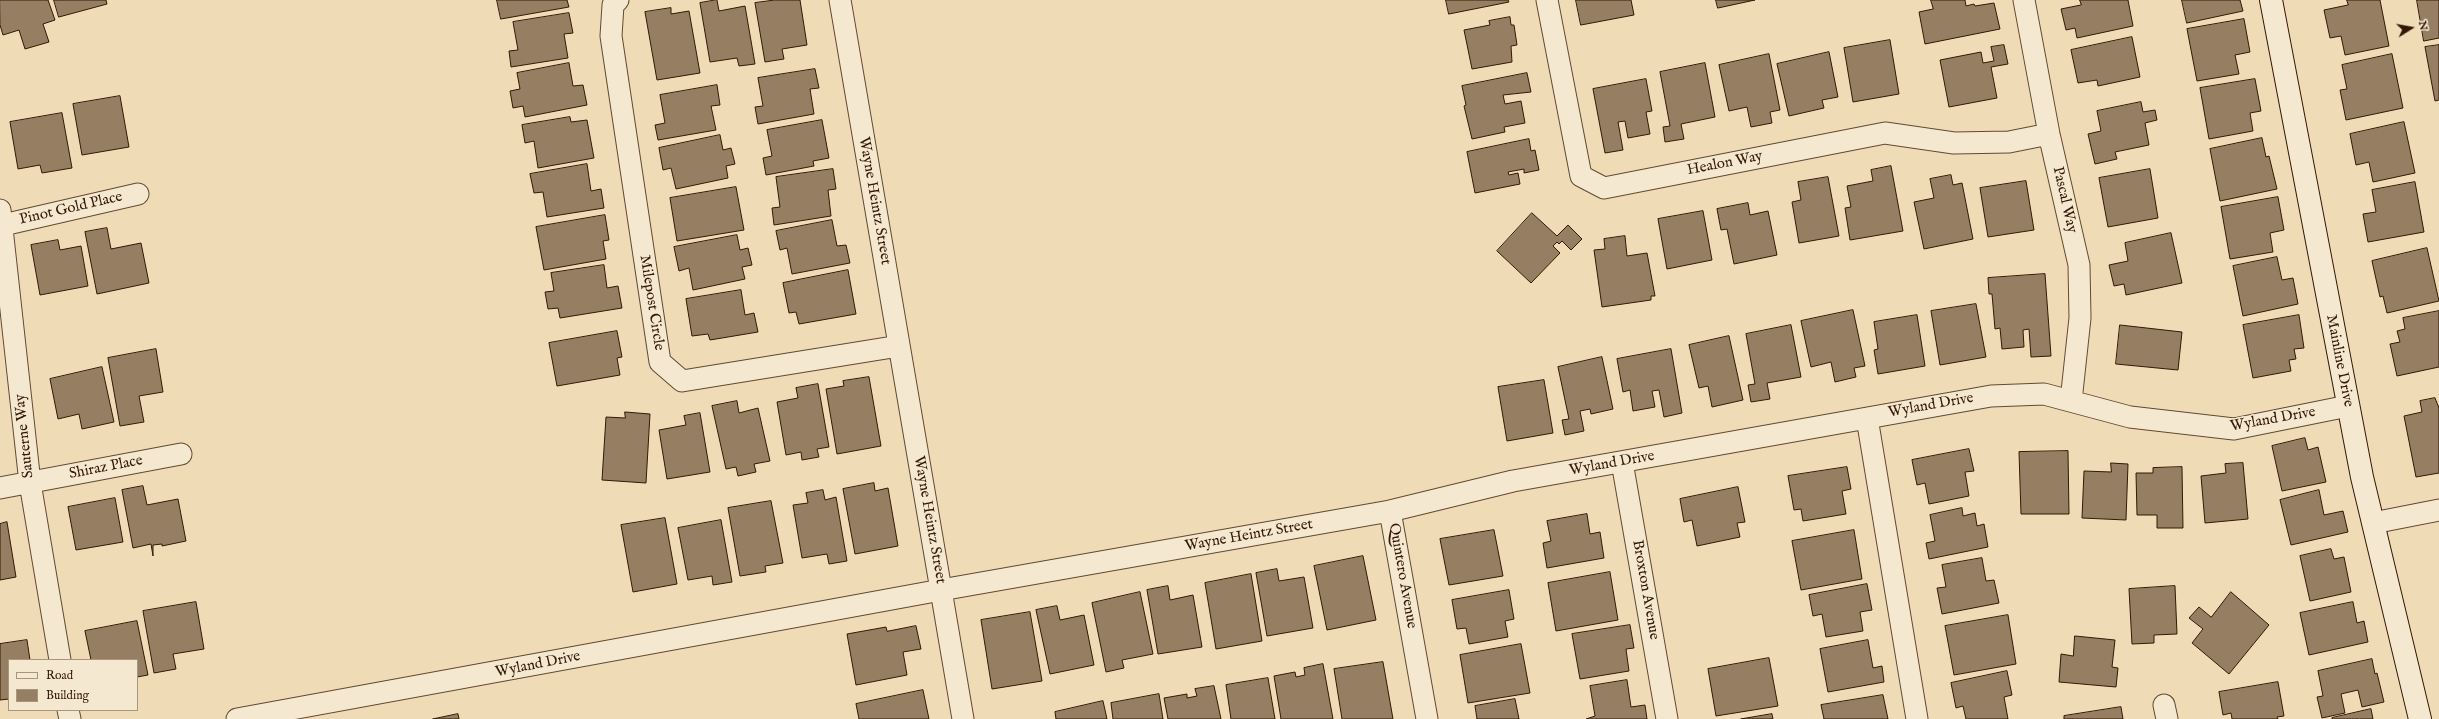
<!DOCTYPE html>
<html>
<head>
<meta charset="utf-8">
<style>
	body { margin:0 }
	#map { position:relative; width:2439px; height:719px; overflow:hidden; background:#efdcb6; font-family:"IM FELL English",serif }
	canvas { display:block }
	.legend { position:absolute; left:8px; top:659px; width:130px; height:52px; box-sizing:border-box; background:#f5e8d0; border:1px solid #a7957f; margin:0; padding:5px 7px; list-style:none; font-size:12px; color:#331805 }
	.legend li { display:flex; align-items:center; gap:8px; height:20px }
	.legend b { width:20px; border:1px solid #a7957f }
	.north { position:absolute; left:2391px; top:8px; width:40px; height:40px; -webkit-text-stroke:3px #f5e8d0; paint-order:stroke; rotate:79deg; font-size:11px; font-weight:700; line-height:16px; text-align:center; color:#331805 }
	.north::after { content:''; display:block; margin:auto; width:14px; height:18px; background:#331805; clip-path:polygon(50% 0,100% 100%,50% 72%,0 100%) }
</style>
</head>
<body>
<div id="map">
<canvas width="2439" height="719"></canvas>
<ul class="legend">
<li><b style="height:5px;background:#f5e8d0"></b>Road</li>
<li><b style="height:11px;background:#957e61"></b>Building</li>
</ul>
<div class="north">N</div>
</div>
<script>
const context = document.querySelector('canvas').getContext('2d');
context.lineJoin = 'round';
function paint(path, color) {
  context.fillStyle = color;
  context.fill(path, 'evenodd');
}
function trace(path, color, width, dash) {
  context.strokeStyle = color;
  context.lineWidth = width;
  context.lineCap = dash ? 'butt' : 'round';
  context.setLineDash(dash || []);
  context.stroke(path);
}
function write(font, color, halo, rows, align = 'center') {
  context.font = font + ' "IM FELL English",serif';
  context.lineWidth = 3;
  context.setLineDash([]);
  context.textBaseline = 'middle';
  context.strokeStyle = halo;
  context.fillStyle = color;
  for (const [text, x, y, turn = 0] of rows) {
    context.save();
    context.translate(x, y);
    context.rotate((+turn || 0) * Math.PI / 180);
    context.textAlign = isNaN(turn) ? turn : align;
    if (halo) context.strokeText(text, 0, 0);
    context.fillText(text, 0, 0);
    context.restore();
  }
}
const building = new Path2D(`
	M0,0h48l7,20 -12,4 6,18 -24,7 -6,-19 -16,5 -3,-10z
	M54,0h52l1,4 -48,13z
	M497,0h70l2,7 -68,12z
	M717,0l2,11 26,-5 10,58 -16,2 -2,-8 -27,4 -10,-59z
	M775,0h25l7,45 -25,4 2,10 -19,3 -10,-59z
	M1446,0h62l1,2 -60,12z
	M1576,0h55l3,15 -53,10z
	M1716,0h39l-37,8z
	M1931,0h34l1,6 8,-2 1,2 19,-3 6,26 -75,15 -6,-32 14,-3z
	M2080,0h48l5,26 -56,12 -2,-10 -9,2 -5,-21 20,-4z
	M2182,0h58l3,11 -56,12z
	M2347,0h33l9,46 -44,9 -4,-19 -11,2 -6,-28 24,-5z
	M2417,0h22v38l-15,3z
	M671,8v6l18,-3 11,62 -43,7 -12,-68z
	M569,13l4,20 -9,1 4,24 -57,9 -2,-16 9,-1 -5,-28z
	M1510,17l1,8h3l3,20 -6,1 1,16 -40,7 -8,-39 26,-5 -1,-4z
	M2244,19l6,33 -15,3 4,19 -42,7 -10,-52z
	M2132,37l8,40 -42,9 -1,-6 -19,3 -7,-33z
	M1890,40l9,54 -46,8 -9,-54z
	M2004,45l4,19 -17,3 6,31 -48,9 -9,-47 41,-8 2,11 11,-2 -3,-14z
	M2439,45v55l-4,1 -10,-54z
	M1829,52l9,45 -16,3 2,8 -35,8 -12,-52z
	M1769,54l11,56 -10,2 2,11 -21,4 -4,-20 -18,4 -10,-46z
	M2392,54l11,54 -57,12 -6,-30 7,-1 -5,-24z
	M569,63l4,23 10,-1 4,20 -62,12 -2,-11 -10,2 -3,-17 10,-2 -3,-16z
	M1705,63l10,54 -34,7 3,15 -19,3 -2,-15 7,-1 -10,-54z
	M815,69l4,19 -9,1 4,25 -56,10 -3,-17 8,-1 -5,-28z
	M1527,73l4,19 -28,3 2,9 16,-3 4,22 -21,4 1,5 -33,7 -8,-33 2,-1 -4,-19z
	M1646,79l6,32 -6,1 4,22 -22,4 -3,-17 -7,1 5,28 -18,3 -12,-64z
	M2255,79l6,32 -11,2 3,18 -44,8 -9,-51z
	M717,85l3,20 -9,1 5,24 -58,10 -3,-15 10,-2 -5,-28z
	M120,96l9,51 -47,8 -9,-51z
	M2141,102l2,10 12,-2 2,10 -12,3 4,22 -34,7 2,7 -22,5 -7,-30 13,-3 -4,-20z
	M62,113l10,55 -30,5 -2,-8 -22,4 -8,-47z
	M570,117l1,5 16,-2 7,38 -56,10 -4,-27 -9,2 -3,-18z
	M822,120l7,38 -16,3 1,5 -48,9 -3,-17 9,-2 -5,-26z
	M2404,122l11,51 -42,9 -4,-20 -13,3 -6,-31z
	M720,135l3,15 8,-2 4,16 -9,2 2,12 -52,11 -5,-21 -8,2 -4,-22z
	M2262,138l4,19 3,-1 8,33 -57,12 -10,-52z
	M1529,139l2,12 4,-1 4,20 -15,3v-4l-16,3 1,3 9,-2 2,11 -45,9 -8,-41z
	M587,164l4,27 10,-2 3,19 -57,9 -4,-25 -9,1 -4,-19z
	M1891,166l12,65 -53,9 -5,-32 6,-1 -4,-21 26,-5 -2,-11z
	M833,169l3,20 -8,1 3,26 -57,9 -2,-17 8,-1 -4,-30z
	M2150,169l8,49 -50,9 -9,-49z
	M1951,175l2,10 9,-2 11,56 -49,10 -10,-47 20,-4 -4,-19z
	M1828,177l11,59 -40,7 -7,-41 9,-2 -3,-18z
	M2026,181l8,49 -46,7 -8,-49z
	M2415,182l9,50 -56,10 -5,-28 13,-2 -4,-22z
	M736,187l8,43 -67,11 -7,-43z
	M2278,197l6,33 -14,3 3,19 -43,7 -9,-52z
	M1748,203l2,12 18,-4 9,44 -43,9 -7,-35 -6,1 -4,-21z
	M1703,211l9,49 -45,9 -9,-50z
	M1532,213l25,23 11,-11 14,14 -11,11 -9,-9 -3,3 -2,-2 -4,4 7,7 -29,30 -34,-32z
	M605,215l4,25 -6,1 3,18 -62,11 -8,-43z
	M832,220l5,26 9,-1 4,18 -58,11 -5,-26 -7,2 -4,-19z
	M107,228l4,21 30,-6 8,40 -52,11 -12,-62z
	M2171,233l11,50 -56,12 -2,-11 -10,2 -5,-21 19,-4 -3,-18z
	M737,235l3,15 8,-2 4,17 -10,2 3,12 -52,11 -4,-22 -10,3 -5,-24z
	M1625,236l2,20 20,-3 8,43h-4v4l-49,7 -8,-57 11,-1 -1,-10z
	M58,240l2,10 21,-4 7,40 -48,9 -9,-50z
	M2427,248l12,53 -52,12 -4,-17 -3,1 -8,-36z
	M2277,257l5,23 11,-2 5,26 -55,12 -10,-50z
	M604,265l3,23 11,-2 4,22 -62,10 -2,-10 -10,1 -3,-17 9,-1 -3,-18z
	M848,270l8,44 -57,10 -3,-12 -7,1 -6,-30z
	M2045,274l6,82 -20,1 -2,-28 -6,1 1,17 -22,2 -2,-21 -5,1 -3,-35h-3l-1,-16z
	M741,290l4,25 9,-2 4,19 -48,8 -2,-6 -16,2 -6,-37z
	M1976,304l10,53 -46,8 -9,-54z
	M1853,310l12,56 -11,2 2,9 -21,5 -4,-20 -20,5 -10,-46z
	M2439,311v56l-42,9 -7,-32 10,-2 -3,-11 8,-2 -2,-11z
	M1917,315l8,51 -47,8 -4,-24 4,-1 -4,-27z
	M2299,315l5,33 -10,1 2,10 -7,1 2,11 -38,7 -10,-53z
	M1791,325l10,52 -34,6 3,16 -19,3 -3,-17 7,-1 -9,-50z
	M2120,325l62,7 -4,38 -62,-6z
	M617,331l5,26 -5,1 3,17 -63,11 -8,-43z
	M1729,336l14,64 -31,7 -4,-21 -9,2 -10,-43z
	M156,349l7,43 -24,4 5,26 -24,4 -12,-68z
	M1671,349l11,64 -18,4 -5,-27 -7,1 3,16 -22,4 -3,-21 -7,2 -6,-33z
	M1602,357l11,52 -22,5 -1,-5 -10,2 4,20 -19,4 -3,-15 7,-1 -11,-52z
	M102,367l12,55 -32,7 -3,-15 -21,5 -8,-40z
	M869,377l12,69 -44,8 -11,-65 18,-3 -1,-5z
	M1544,380l9,53 -46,8 -9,-54z
	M818,384l11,63 -12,2 2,8 -17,3 -1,-8 -15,3 -9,-53 21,-4 -2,-10z
	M2435,398l4,10v65l-23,4 -12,-61 18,-4 -2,-11z
	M737,401l2,12 19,-5 12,53 -16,3 2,8 -18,4 -2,-9 -10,2 -14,-63z
	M625,412l25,2 -4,69 -44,-3 4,-63 19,1z
	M700,413l10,59 -43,7 -8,-49 27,-5 -2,-9z
	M2305,438l3,12 10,-3 8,35 -44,9 -10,-45z
	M1969,449l5,22 -9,1 4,24 -40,8 -4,-21 -8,2 -5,-25z
	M2068,451l1,63h-48l-2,-62z
	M2111,463l17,1 -2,56 -44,-2 2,-47 27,1z
	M2243,463l5,56 -43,4 -4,-47 25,-3 -1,-9z
	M1847,467l4,22 -9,2 4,23 -43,7 -2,-12 -7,1 -6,-34z
	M2182,467l1,61h-26v-13h-20l-1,-42h17v-5z
	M874,483l1,8 13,-3 10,58 -43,8 -12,-65z
	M143,486l4,19 31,-6 8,42 -24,5v-2l-9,1v11l-2,-12 -18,4 -11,-58z
	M1738,487l7,35 -8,1 3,14 -43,9 -5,-26 -8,2 -4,-23z
	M823,490l2,10 11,-3 11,64 -18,3 -2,-10 -25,4 -9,-53 15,-2 -2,-10z
	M2319,490l5,25 19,-4 5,21 -57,13 -11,-45z
	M115,498l8,44 -47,8 -8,-43z
	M771,501l12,62 -18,3 1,6 -26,4 -12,-68z
	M1962,508l1,8 12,-3 2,13 7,-2 4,23 -59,12 -3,-16 9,-2 -5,-26z
	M1587,514l3,20 10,-2 4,26 -57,10 -4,-25 8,-2 -4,-20z
	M665,518l12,66 -44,8 -12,-67z
	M721,520l11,62 -19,3 -1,-9 -24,4 -10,-52z
	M7,522l9,55 -16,3v-56z
	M1494,530l9,46 -54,9 -9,-46z
	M1854,530l8,49 -61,11 -9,-49z
	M2331,549l3,10 10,-2 7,35 -41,9 -10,-45z
	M1363,556l13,64 -49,10 -13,-64z
	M1982,558l4,23 8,-1 5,23 -57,11 -5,-26 9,-1 -4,-22z
	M1277,569l2,12 25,-4 9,51 -46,8 -11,-63z
	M1610,572l8,48 -62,11 -8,-48z
	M1251,574l11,67 -46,8 -11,-66z
	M1867,584l5,26 -12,2 3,19 -37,6 -4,-23 -9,2 -4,-21z
	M1168,586l2,14 23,-5 9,52 -44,7 -11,-64z
	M2175,586l2,48 -23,1v8l-22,1 -3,-55z
	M1509,590l5,29 -9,2 3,16 -39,7 -3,-16 -9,1 -5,-29z
	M1140,592l13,62 -31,6 2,8 -18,4 -14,-69z
	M2231,592l38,33 -40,49 -37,-31 11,-14 -14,-11 10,-11 12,10z
	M196,602l8,47 -31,5 3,15 -22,4 -11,-62z
	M2353,602l4,21 7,-2 4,21 -59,13 -9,-42z
	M1057,606l3,14 24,-5 10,50 -44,9 -14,-64z
	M1030,612l12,69 -50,8 -11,-69z
	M2008,615l8,49 -62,11 -9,-49z
	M137,621l11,54 -11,2v-17h-46l-6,-29z
	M1630,625l4,23 -8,1 3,22 -49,8 -8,-45z
	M916,626l5,23 -18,3 4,23 -51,10 -9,-51 39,-7 1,4z
	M2075,636l40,4 -3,27 6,1 -2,19 -57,-5 2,-28 12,2z
	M27,640l3,20h-21v39l-9,1v-56z
	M1868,640l5,28 9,-2 2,16 -56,10 -8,-43z
	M1521,644l9,49 -62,10 -8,-48z
	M1769,658l9,48 -62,10 -8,-47z
	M2372,659l3,15 2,-1 7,29 -22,5 -4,-17 -17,4 4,19 -23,5 -5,-21 6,-1 -5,-25z
	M1383,662l10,57h-51l-8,-50z
	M1323,664l10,55h-52l-7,-43 21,-4 1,5 9,-2 -1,-7z
	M2007,671l5,24 -8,2 4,22h-42l-3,-13 -7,2 -5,-25z
	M1268,678l7,41h-44l-5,-34z
	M1627,680l4,27 14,-2 2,14h-61l9,-3 -5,-30z
	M2278,682l6,34 -7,1 1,2h-46l-1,-6 -8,2 -4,-23z
	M1214,686l7,33h-53l-4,-21 23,-4v4l10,-2 -2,-7z
	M923,690l6,29h-70l-3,-15z
	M1159,694l4,25h-50l-2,-16z
	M1883,695l5,24h-64l-3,-14z
	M1515,699l4,20h-42l-2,-13z
	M1103,701l4,18h-51l-1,-7z
	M2121,707l2,12h-59v-3z
	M2371,709l2,10h-41v-1z
	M458,714l1,5h-26z
	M1772,714l1,5h-32z`);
paint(building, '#957e61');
trace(building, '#331805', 1);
const street = new Path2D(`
	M618,0l-5,5 -2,31 49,326 22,19 217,-35
	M840,0l101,590 449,-79
	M1547,0l34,176 23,12 281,-55 69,10 55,-1 40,-8
	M2024,0l25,134 30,131 1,53 -9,83
	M0,210l30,273 30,177
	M3,225l135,-31
	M1867,418l50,301
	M1622,462l45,257
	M0,488l181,-34
	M2373,523l66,-13
	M2164,705l3,14
	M68,710l2,9
	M237,719l704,-129 22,129
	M1427,719l-37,-208 123,-30 478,-85 53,-2 86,23 104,12 114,-23`);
const secondary = new Path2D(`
	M2271,0l91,477 58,242`);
trace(street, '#624931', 23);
trace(secondary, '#331805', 24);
trace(street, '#f5e8d0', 21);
trace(secondary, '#f5e8d0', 22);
write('15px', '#331805', '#f5e8d0', [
	["Healon Way",1725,164,-11],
	["Pascal Way",2064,200,77],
	["Wayne Heintz Street",874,201,80],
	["Pinot Gold Place",71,209,-13],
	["Milepost Circle",651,303,81],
	["Mainline Drive",2339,361,79],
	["Wyland Drive",1931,406,-10],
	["Wyland Drive",2273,420,-10],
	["Sauterne Way",25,436,-96],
	["Wyland Drive",1612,464,-10],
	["Shiraz Place",106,468,-11],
	["Wayne Heintz Street",929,520,80],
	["Wayne Heintz Street",1249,536,-10],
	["Quintero Avenue",1402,576,80],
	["Broxton Avenue",1645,590,80],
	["Wyland Drive",538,665,-11]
]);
</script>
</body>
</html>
